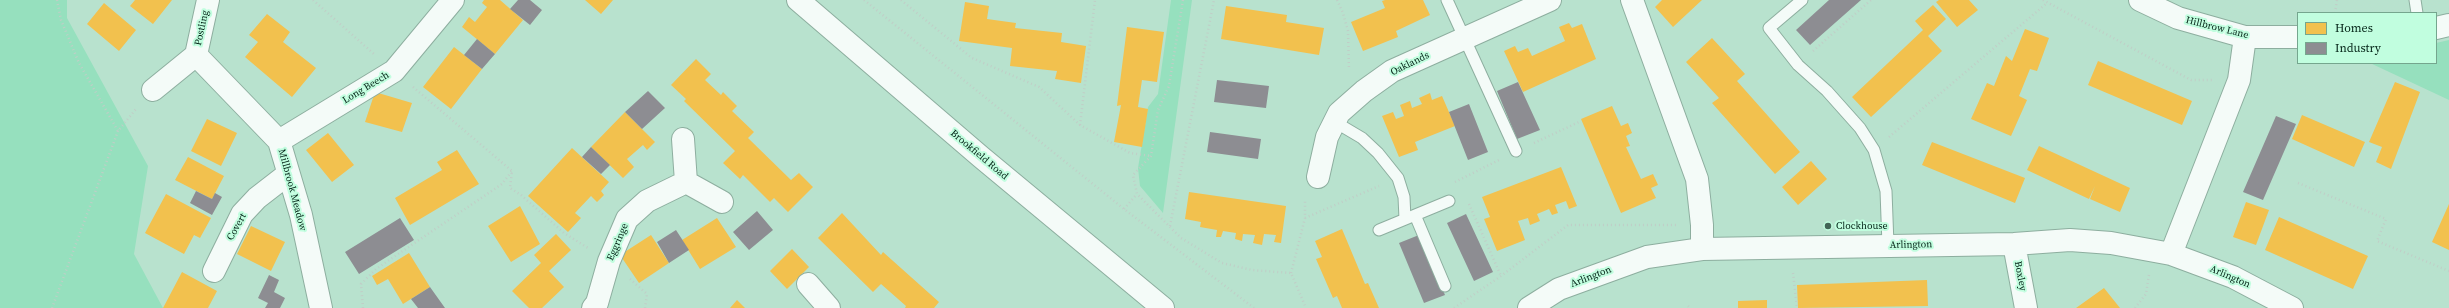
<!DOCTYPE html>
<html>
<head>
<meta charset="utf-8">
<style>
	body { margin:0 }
	#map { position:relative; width:2449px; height:308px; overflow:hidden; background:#b8e2ce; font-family:"Source Serif 4",serif }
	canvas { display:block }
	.legend { position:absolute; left:2297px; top:12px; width:140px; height:52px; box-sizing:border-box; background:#c1fedf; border:1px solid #75a68e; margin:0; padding:5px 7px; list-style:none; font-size:12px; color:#022215 }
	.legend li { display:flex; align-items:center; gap:8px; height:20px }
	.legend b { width:20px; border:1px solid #75a68e }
</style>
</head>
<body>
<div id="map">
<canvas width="2449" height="308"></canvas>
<ul class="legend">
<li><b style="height:11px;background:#f2c14e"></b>Homes</li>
<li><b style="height:11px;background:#8d8d92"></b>Industry</li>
</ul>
</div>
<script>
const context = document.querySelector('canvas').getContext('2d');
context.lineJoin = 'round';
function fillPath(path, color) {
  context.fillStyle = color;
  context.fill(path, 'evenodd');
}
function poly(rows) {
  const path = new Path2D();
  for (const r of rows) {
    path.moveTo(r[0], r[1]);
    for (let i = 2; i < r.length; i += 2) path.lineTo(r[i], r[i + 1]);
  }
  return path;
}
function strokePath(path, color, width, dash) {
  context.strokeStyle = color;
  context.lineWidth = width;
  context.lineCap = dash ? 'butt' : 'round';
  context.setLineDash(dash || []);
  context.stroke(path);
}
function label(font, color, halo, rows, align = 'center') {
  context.font = font + ' "Source Serif 4",serif';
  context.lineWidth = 4;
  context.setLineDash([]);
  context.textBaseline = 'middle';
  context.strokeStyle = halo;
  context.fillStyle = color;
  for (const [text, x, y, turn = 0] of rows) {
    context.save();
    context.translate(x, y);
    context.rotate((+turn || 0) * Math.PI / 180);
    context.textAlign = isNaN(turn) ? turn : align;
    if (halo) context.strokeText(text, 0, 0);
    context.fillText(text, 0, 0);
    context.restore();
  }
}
fillPath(poly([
	[0,0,67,0,67,18,148,166,134,254,163,308,0,308],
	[1171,0,1192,0,1163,213,1140,186,1138,168,1148,107,1158,94],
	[2449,40,2449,100,2370,63,2436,63,2436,43]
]), '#96e0be');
fillPath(poly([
	[135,0,172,0,153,24,130,6],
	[484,0,500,0,523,20,495,54,462,27,469,17,475,22,487,7,482,3],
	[585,0,613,0,601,14],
	[1385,0,1423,0,1430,15,1396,31,1398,37,1363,51,1351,22,1385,8,1382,1],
	[1662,0,1702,0,1673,27,1655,7],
	[1939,0,1969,0,1978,10,1957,27,1936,2],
	[965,2,989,6,987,19,1016,23,1015,28,1062,33,1061,42,1086,46,1081,83,1055,79,1057,71,1010,66,1012,48,959,41],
	[104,3,136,30,119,51,87,24],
	[1933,5,1946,19,1928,36,1942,51,1871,117,1852,97,1923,30,1915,21],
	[1226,6,1287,15,1286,22,1324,28,1319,55,1221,39],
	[267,14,290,32,283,42,316,68,292,97,245,57,258,42,249,35],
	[1569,23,1572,28,1582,24,1596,59,1523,92,1504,51,1515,46,1518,52,1528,48,1532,56,1565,41,1559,27],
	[1127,27,1164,32,1157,82,1142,80,1138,107,1148,109,1142,147,1114,142,1121,105,1117,106],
	[2025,29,2049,38,2037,71,2030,69,2019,96,2027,100,2011,136,1971,119,1987,83,1994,86,2006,56,2012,61],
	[1712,38,1745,74,1737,81,1800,152,1775,174,1712,103,1719,98,1686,62],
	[454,47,482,69,451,109,423,87],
	[696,59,711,74,705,80,721,95,723,92,737,106,732,111,754,132,748,138,791,180,799,173,813,187,788,212,774,198,770,202,743,175,740,179,723,163,735,151,684,101,686,99,671,85],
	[2098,61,2192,101,2182,125,2088,85],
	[2395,82,2420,92,2391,169,2376,162,2382,147,2369,142],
	[375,92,412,103,402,132,365,122],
	[1430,93,1432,100,1442,96,1455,126,1415,142,1418,150,1399,157,1382,116,1393,112,1396,119,1404,116,1400,105,1410,101,1412,108,1422,104,1419,98],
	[1612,106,1621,126,1628,123,1632,133,1626,136,1630,146,1626,147,1641,179,1653,174,1658,185,1651,188,1656,198,1621,213,1581,119],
	[625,112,655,142,647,150,643,145,627,159,634,167,623,178,591,147],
	[2302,115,2365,142,2354,167,2292,139],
	[207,119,237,133,221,166,191,151],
	[328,133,354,165,332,182,306,150],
	[1932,142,2025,178,2015,203,1922,165],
	[2039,146,2130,188,2120,212,2090,199,2095,186,2089,199,2027,170],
	[572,148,609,182,601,191,604,195,597,202,591,196,575,213,581,218,568,232,528,196],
	[457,150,479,184,410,225,395,198,442,170,437,162],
	[188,157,224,176,212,199,175,180],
	[1811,161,1827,179,1798,205,1782,187],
	[1561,167,1577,206,1569,209,1566,201,1555,205,1558,213,1552,215,1549,209,1537,214,1540,221,1530,225,1528,218,1518,221,1525,240,1497,251,1484,219,1490,217,1482,197],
	[1189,192,1286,206,1281,243,1274,242,1276,235,1264,234,1262,245,1253,243,1255,235,1243,234,1242,241,1235,239,1236,233,1223,231,1221,237,1216,237,1217,230,1200,227,1201,222,1185,219],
	[166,194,211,218,200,238,194,235,184,254,145,233],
	[2246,202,2269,210,2256,245,2233,237],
	[2449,204,2449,250,2432,242],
	[520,206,540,244,511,262,488,226],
	[842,213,881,255,883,252,939,302,934,308,905,308,906,306,881,284,873,292,818,238],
	[2279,217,2368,256,2353,289,2265,250],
	[717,218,736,247,700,269,682,240],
	[251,226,285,242,271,271,237,254],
	[1342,229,1365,284,1368,283,1379,308,1342,308,1337,296,1333,298,1316,259,1322,257,1315,241],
	[556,234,571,250,549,271,564,287,542,308,529,308,512,291,541,263,534,255],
	[651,235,669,263,639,283,620,255],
	[792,249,809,267,787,289,770,271],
	[409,253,430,287,403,304,388,279,377,285,372,276],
	[182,272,217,291,208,308,163,308],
	[1927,280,1928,306,1798,308,1797,285],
	[2104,288,2120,308,2076,308],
	[737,300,745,308,730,308],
	[1767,300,1767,308,1738,308,1738,301]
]), '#f2c14e');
fillPath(poly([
	[518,0,530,0,542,10,530,25,510,9],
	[1829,0,1861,0,1810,45,1796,30],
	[477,39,495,54,482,69,464,55],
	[1217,80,1269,86,1266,108,1214,102],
	[1518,82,1540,130,1517,139,1497,91],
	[648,91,665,108,642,129,625,112],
	[1469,104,1488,152,1468,160,1449,112],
	[2276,116,2296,124,2263,200,2243,192],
	[1210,132,1261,139,1258,159,1207,152],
	[591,147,610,165,601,174,582,157],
	[196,191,212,199,215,193,222,197,212,215,190,203],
	[757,211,773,230,749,250,733,232],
	[1466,214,1493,272,1474,281,1447,223],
	[400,218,414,240,359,274,345,252],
	[676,230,689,250,669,263,657,242],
	[1419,235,1445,295,1424,303,1399,243],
	[269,275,279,280,274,292,285,298,280,308,265,308,268,303,258,298],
	[430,287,445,308,418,308,411,299]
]), '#8d8d92');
const service = poly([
	[1447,0,1516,151],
	[1802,0,1769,28,1798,65,1827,91,1860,128,1874,150,1886,191,1888,245],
	[2415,0,2417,13],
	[1335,122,1362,138,1378,153,1398,178,1404,197,1405,219],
	[1415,215,1445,286],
	[1379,230,1449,201]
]);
const minor = poly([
	[1632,0,1697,179,1702,225,1702,249],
	[2140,0,2178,18,2245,37,2298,37],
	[2436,28,2449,25],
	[196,55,279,141,301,215,321,308],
	[196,55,208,0],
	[153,90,196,55],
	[683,139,686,182,722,202],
	[279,141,394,71,453,0],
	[1318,177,1327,137,1339,113,1364,91,1392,71,1550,0],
	[2014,244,2026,308],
	[2171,254,2239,80,2245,37],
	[214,271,242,214,257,198,288,174],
	[808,284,829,308],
	[593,308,597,303,609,261,627,219,647,201,686,182],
	[1529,308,1559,289,1647,257,1702,249,2014,244,2070,240,2111,243,2171,254,2233,277,2292,308]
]);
const secondary = poly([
	[798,0,981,157,1163,308]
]);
strokePath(service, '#8dae9f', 13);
strokePath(minor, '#8dae9f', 24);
strokePath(secondary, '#8dae9f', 24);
strokePath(poly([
	[57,0,61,20,79,63,118,131,136,109],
	[313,0,374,54],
	[864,0,1124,209,1254,308],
	[901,0,972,58,1039,87,1080,125,1130,153,1151,156],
	[1183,0,1169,86,1158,110,1151,156,1133,175,1137,194,1181,238,1222,263,1252,270,1291,273,1306,308],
	[1337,0,1343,13,1348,31,1349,70],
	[2043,0,2191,80,2212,80],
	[2335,13,2337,0],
	[1813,51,1871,0],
	[413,87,512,171,510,188,521,195,564,233,588,248],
	[1080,125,1095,0],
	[1889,137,2047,3],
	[1534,143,1579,122],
	[1455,182,1499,160],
	[2298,183,2386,219,2377,241,2449,271],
	[1469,204,1501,276],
	[1124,209,1137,194],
	[1305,218,1379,186],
	[1170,226,1214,0],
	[1291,273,1305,218,1305,199],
	[1793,273,1797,308],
	[630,279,647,294,645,308],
	[1688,306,1690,308],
	[52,308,118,131],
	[363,308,361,284,376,269,502,184,512,171],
	[1454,308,1501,276,1568,225,1676,225],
	[2135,308,2146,294,2149,275]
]), '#c0cec7', 2.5, [1, 3]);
strokePath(service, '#f4fbf8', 11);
strokePath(minor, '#f4fbf8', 22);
strokePath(secondary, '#f4fbf8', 22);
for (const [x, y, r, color] of [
	[1828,226,4,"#426556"]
]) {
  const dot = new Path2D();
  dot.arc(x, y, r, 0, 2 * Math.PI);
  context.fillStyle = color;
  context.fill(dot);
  strokePath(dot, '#c1fedf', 1.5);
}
label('10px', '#022215', '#c1fedf', [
	["Postling",202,28,-78],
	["Hillbrow Lane",2217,28,14],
	["Oaklands",1410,64,-26],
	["Long Beech",366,88,-31],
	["Brookfield Road",979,155,40],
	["Millbrook Meadow",292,190,75],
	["Covert",237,227,-61],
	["Eggringe",618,242,-67],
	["Arlington",1911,245,-1],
	["Boxley",2020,276,79],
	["Arlington",1591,277,-21],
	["Arlington",2230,277,23]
]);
label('10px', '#022215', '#c1fedf', [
	["Clockhouse",1836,226]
], 'left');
</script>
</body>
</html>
